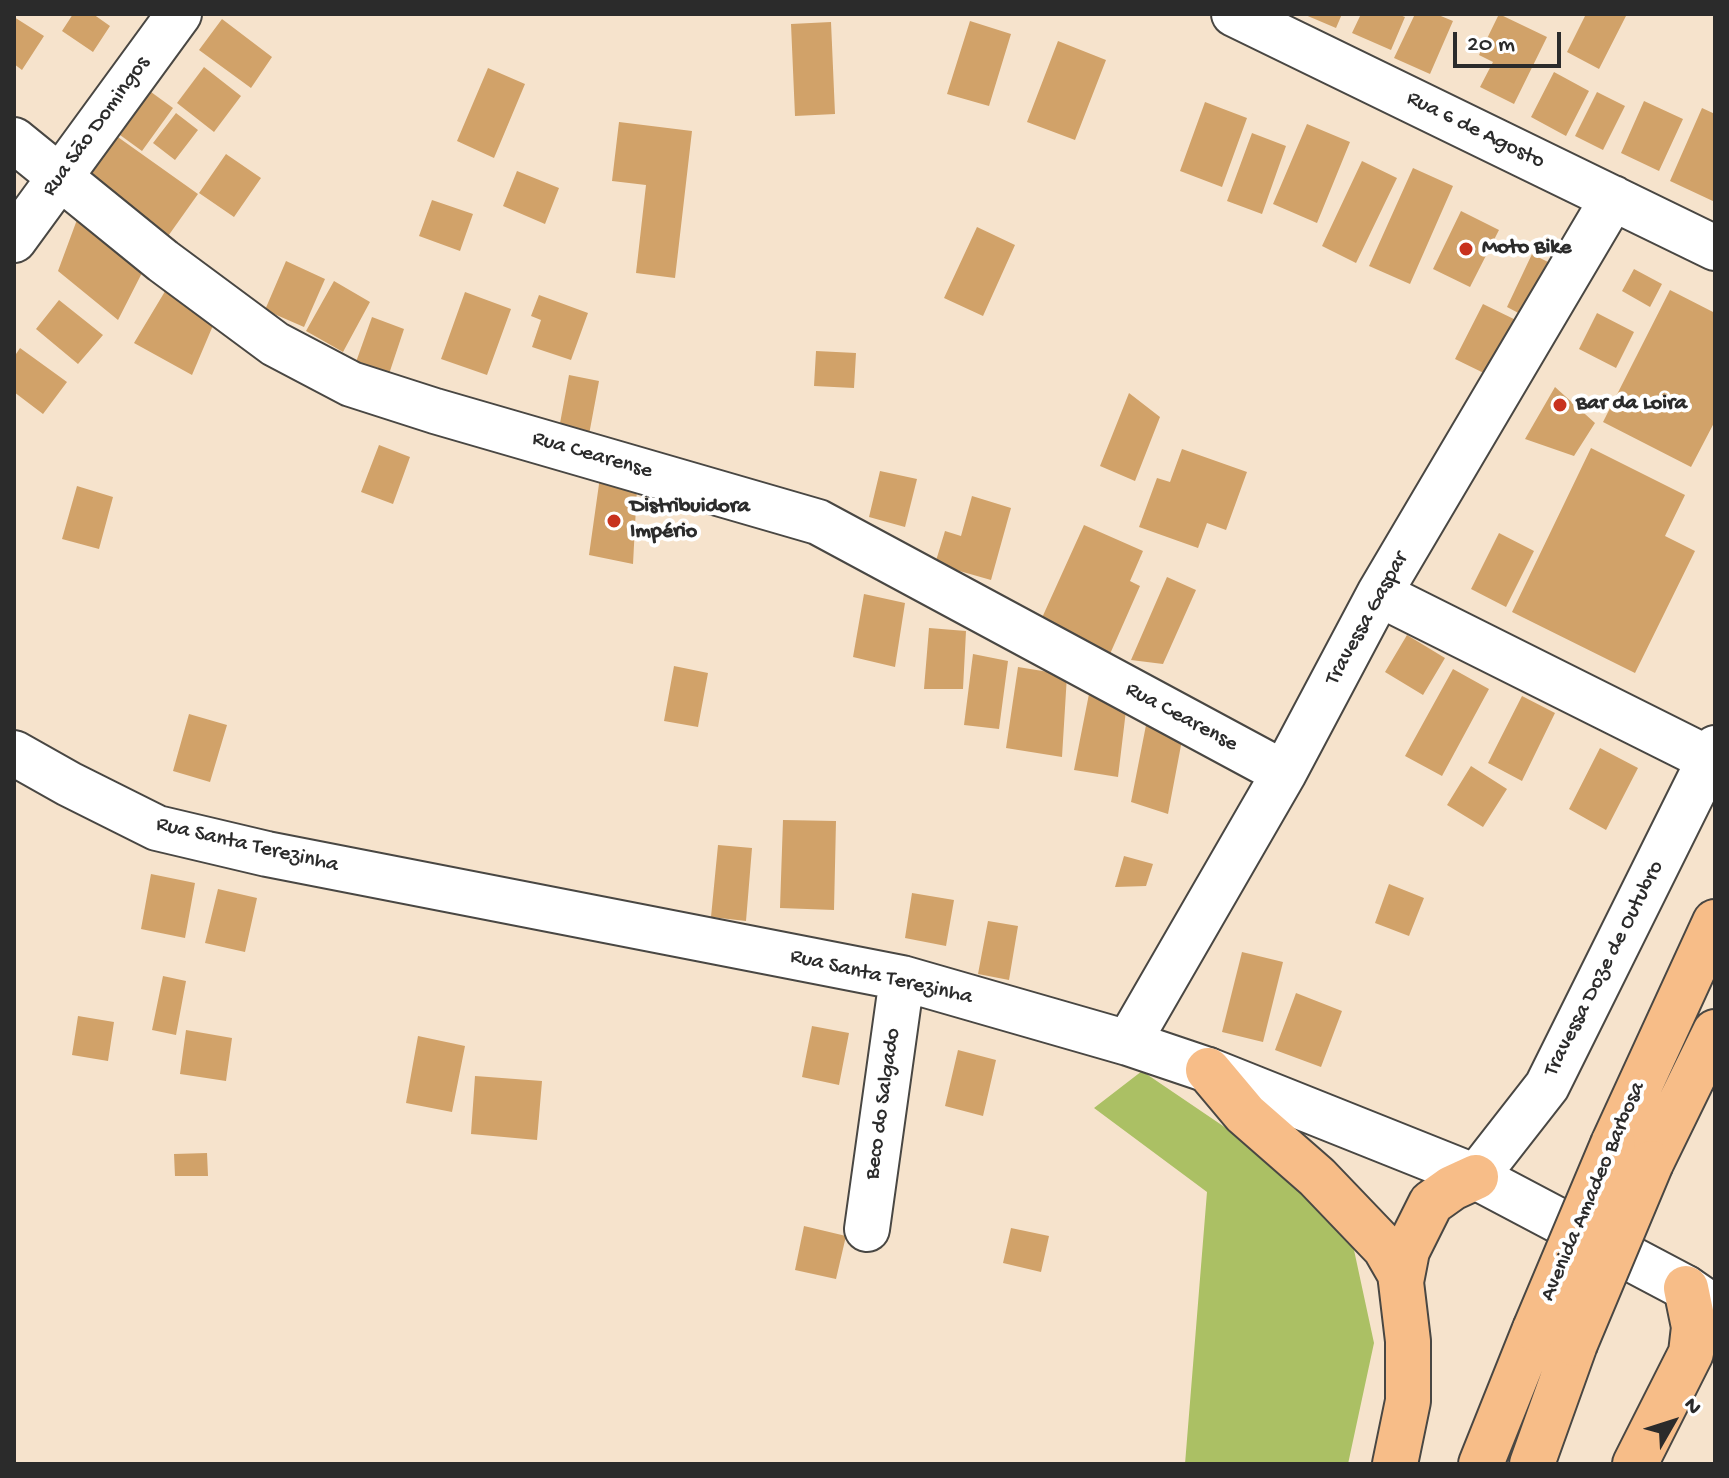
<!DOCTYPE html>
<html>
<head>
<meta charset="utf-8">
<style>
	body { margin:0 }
	#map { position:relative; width:1729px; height:1478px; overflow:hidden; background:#f6e3cc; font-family:"Gochi Hand",sans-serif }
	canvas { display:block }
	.frame { position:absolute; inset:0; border:16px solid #2b2b2b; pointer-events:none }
	.north { position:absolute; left:1633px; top:1382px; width:80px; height:80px; -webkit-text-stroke:6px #fff; paint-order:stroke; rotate:51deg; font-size:22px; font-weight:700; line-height:32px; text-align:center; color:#2b2b2b }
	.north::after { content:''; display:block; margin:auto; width:28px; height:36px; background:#2b2b2b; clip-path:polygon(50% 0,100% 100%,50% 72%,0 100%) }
	.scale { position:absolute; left:1453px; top:32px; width:108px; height:36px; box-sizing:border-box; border:4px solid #2b2b2b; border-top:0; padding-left:10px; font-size:24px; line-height:28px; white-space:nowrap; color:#2b2b2b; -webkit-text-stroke:6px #fff; paint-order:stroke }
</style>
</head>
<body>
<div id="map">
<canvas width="1729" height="1478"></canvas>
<div class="frame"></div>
<div class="north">N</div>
<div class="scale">20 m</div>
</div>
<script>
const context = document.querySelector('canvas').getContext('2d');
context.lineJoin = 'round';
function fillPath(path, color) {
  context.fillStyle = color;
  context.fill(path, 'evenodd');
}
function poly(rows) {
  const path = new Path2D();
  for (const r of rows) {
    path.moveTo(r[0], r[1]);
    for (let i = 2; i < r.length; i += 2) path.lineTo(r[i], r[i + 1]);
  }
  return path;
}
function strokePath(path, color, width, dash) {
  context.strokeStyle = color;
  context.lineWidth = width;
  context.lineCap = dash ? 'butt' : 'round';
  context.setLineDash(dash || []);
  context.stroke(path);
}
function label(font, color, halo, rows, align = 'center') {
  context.font = font + ' "Gochi Hand",sans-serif';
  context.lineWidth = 8;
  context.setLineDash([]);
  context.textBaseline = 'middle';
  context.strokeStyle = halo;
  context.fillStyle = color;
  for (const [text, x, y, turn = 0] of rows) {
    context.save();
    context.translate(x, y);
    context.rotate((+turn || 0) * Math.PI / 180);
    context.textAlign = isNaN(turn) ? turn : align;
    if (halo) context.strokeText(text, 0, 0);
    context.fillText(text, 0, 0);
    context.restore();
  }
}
fillPath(poly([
	[1142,1071,1257,1149,1351,1236,1374,1343,1348,1464,1185,1464,1207,1192,1094,1108]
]), '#abc064');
fillPath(poly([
	[73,14,93,14,110,26,93,52,62,31],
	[1303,14,1342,14,1336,28],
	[1361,14,1397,14,1405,17,1391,50,1352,33],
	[1415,14,1436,14,1453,21,1430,74,1394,58],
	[1499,14,1547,37,1514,104,1480,87,1493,62,1479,55],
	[1586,14,1627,14,1599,69,1567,52],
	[14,17,44,36,22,70,14,64],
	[222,19,272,57,251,88,199,50],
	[970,21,1011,34,989,106,947,94],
	[831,22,835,114,795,116,791,24],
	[1058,41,1106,60,1075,140,1027,122],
	[204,67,241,96,214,132,177,103],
	[488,68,525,84,494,158,457,141],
	[1554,72,1589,91,1566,136,1531,117],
	[151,92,173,108,142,151,120,135],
	[1597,92,1625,106,1603,150,1575,136],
	[1644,101,1683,119,1659,171,1621,153],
	[1205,102,1247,118,1222,187,1180,171],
	[1702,108,1715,114,1715,202,1670,181],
	[176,113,198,130,175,160,153,143],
	[619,122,692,131,675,278,636,273,646,185,612,181],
	[1307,124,1350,142,1317,223,1273,204],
	[1252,133,1286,146,1262,214,1227,201],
	[115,135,198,194,166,239,83,181],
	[226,154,261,178,234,217,199,193],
	[1362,161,1397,178,1356,263,1322,246],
	[1413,168,1453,186,1410,284,1369,266],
	[517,171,559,188,545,224,503,206],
	[432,200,473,214,460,251,419,236],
	[1461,211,1499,230,1470,287,1433,269],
	[78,217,145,267,118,320,58,271],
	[977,227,1015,245,983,316,944,298],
	[1532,254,1554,265,1528,318,1507,307],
	[286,261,325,279,304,327,265,310],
	[1634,269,1662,284,1650,307,1622,291],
	[334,281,370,302,343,352,306,331],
	[170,283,217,316,192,375,134,343],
	[1670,290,1715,313,1715,421,1691,467,1603,422],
	[465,292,511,309,487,375,441,359],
	[539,295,588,313,571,360,532,347,541,320,531,316],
	[59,300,103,335,78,364,36,329],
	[1483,304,1522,323,1494,378,1455,359],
	[1597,313,1634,332,1616,368,1579,349],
	[372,317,404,329,389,374,356,362],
	[20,348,67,382,43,414,14,392,14,357],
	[816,351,856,353,854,388,814,386],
	[569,375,599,381,588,440,558,434],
	[1555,387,1595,423,1574,456,1525,439],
	[1129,393,1160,417,1135,481,1100,466],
	[379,445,410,457,393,504,361,492],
	[1591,448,1685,495,1665,536,1695,551,1635,673,1512,612],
	[1182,449,1247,472,1226,530,1207,523,1198,548,1139,527,1157,478,1170,482],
	[880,471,917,479,905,527,869,517],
	[600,477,637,488,633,564,589,555],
	[77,486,113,497,99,549,62,539],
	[972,496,1011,508,991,580,935,564,945,531,961,536],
	[1084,525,1143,551,1130,581,1140,586,1106,663,1036,631],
	[1499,533,1534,551,1506,607,1471,589],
	[1167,577,1196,590,1163,664,1131,660],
	[864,594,905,603,895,667,853,657],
	[929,628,966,631,963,689,924,689],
	[1407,635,1445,658,1423,695,1385,672],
	[973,654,1008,661,999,729,964,725],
	[674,666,708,673,698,727,664,721],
	[1018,667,1067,675,1062,757,1006,748],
	[1453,669,1489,689,1442,776,1405,756],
	[1089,694,1127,702,1118,777,1074,770],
	[1522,696,1555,713,1522,781,1488,763],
	[189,714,227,725,210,782,173,771],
	[1147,720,1182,740,1168,814,1131,802],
	[1600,748,1638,768,1606,830,1569,809],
	[1471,766,1507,789,1483,827,1447,805],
	[783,820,836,821,834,910,780,908],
	[718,845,752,848,746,921,711,917],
	[1124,856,1153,864,1146,886,1115,887],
	[151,874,195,883,185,938,141,929],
	[1389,884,1424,898,1409,936,1375,923],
	[218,889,257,898,245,952,205,943],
	[912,893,954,900,946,946,905,938],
	[988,921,1018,926,1009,980,978,974],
	[1242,952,1283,962,1263,1042,1222,1032],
	[163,976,186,981,176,1035,152,1030],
	[1296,993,1342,1011,1321,1067,1275,1050],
	[78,1016,114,1022,108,1061,72,1055],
	[812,1026,849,1033,839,1085,802,1077],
	[186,1030,232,1038,226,1081,180,1074],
	[418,1036,465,1046,452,1112,406,1103],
	[958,1050,996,1060,983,1116,945,1106],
	[475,1076,542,1081,537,1140,471,1134],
	[207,1153,208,1176,175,1176,174,1154],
	[804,1226,846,1236,836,1279,795,1270],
	[1011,1228,1049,1236,1041,1272,1003,1263]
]), '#d1a269');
const minor = poly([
	[1234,14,1715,248],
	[14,140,163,261,275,344,351,384,435,411,818,522,1284,773],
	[14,240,179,14],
	[1379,594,1715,762],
	[14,753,69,784,157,828,267,854,902,978,1128,1043,1208,1070,1476,1177,1686,1288,1715,1308],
	[1128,1043,1284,773,1379,594,1613,198],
	[1476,1177,1547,1086,1715,748],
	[867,1229,902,978]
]);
const major = poly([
	[1208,1070,1245,1114,1317,1177,1385,1248,1400,1274,1401,1282],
	[1613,1144,1715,922],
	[1651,1163,1715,1032],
	[1395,1464,1408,1401,1408,1341,1401,1282,1407,1251,1431,1203,1452,1188,1476,1177],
	[1481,1464,1535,1329],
	[1532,1464,1575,1344],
	[1635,1464,1691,1353,1694,1327,1686,1288]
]);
strokePath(minor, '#494743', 48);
strokePath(major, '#494743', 48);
strokePath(minor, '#fff', 44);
strokePath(major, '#f7bd88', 44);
const majorBridge = poly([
	[1535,1329,1613,1144],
	[1575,1344,1651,1163]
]);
strokePath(majorBridge, '#494743', 48, []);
strokePath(majorBridge, '#f7bd88', 44);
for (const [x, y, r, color] of [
	[1466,249,8,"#c8321e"],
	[1560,405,8,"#c8321e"],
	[614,521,8,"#c8321e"]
]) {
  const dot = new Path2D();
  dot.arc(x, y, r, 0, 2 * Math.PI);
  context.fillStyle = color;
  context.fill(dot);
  strokePath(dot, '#fff', 3);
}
label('22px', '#2b2b2b', '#fff', [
	["Rua São Domingos",97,127,-54],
	["Rua 6 de Agosto",1475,131,26],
	["Rua Cearense",592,456,16],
	["Travessa Gaspar",1368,619,-61],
	["Rua Cearense",1181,718,28],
	["Rua Santa Terezinha",247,846,13],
	["Travessa Doze de Outubro",1605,969,-63],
	["Rua Santa Terezinha",881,978,13],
	["Beco do Salgado",884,1104,-82],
	["Avenida Amadeo Barbosa",1594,1192,-67]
]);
label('bold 22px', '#2b2b2b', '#fff', [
	["Moto Bike",1482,249],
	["Bar da Loira",1576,405],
	["Distribuidora",630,508],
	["Império",630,533]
], 'left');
</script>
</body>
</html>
